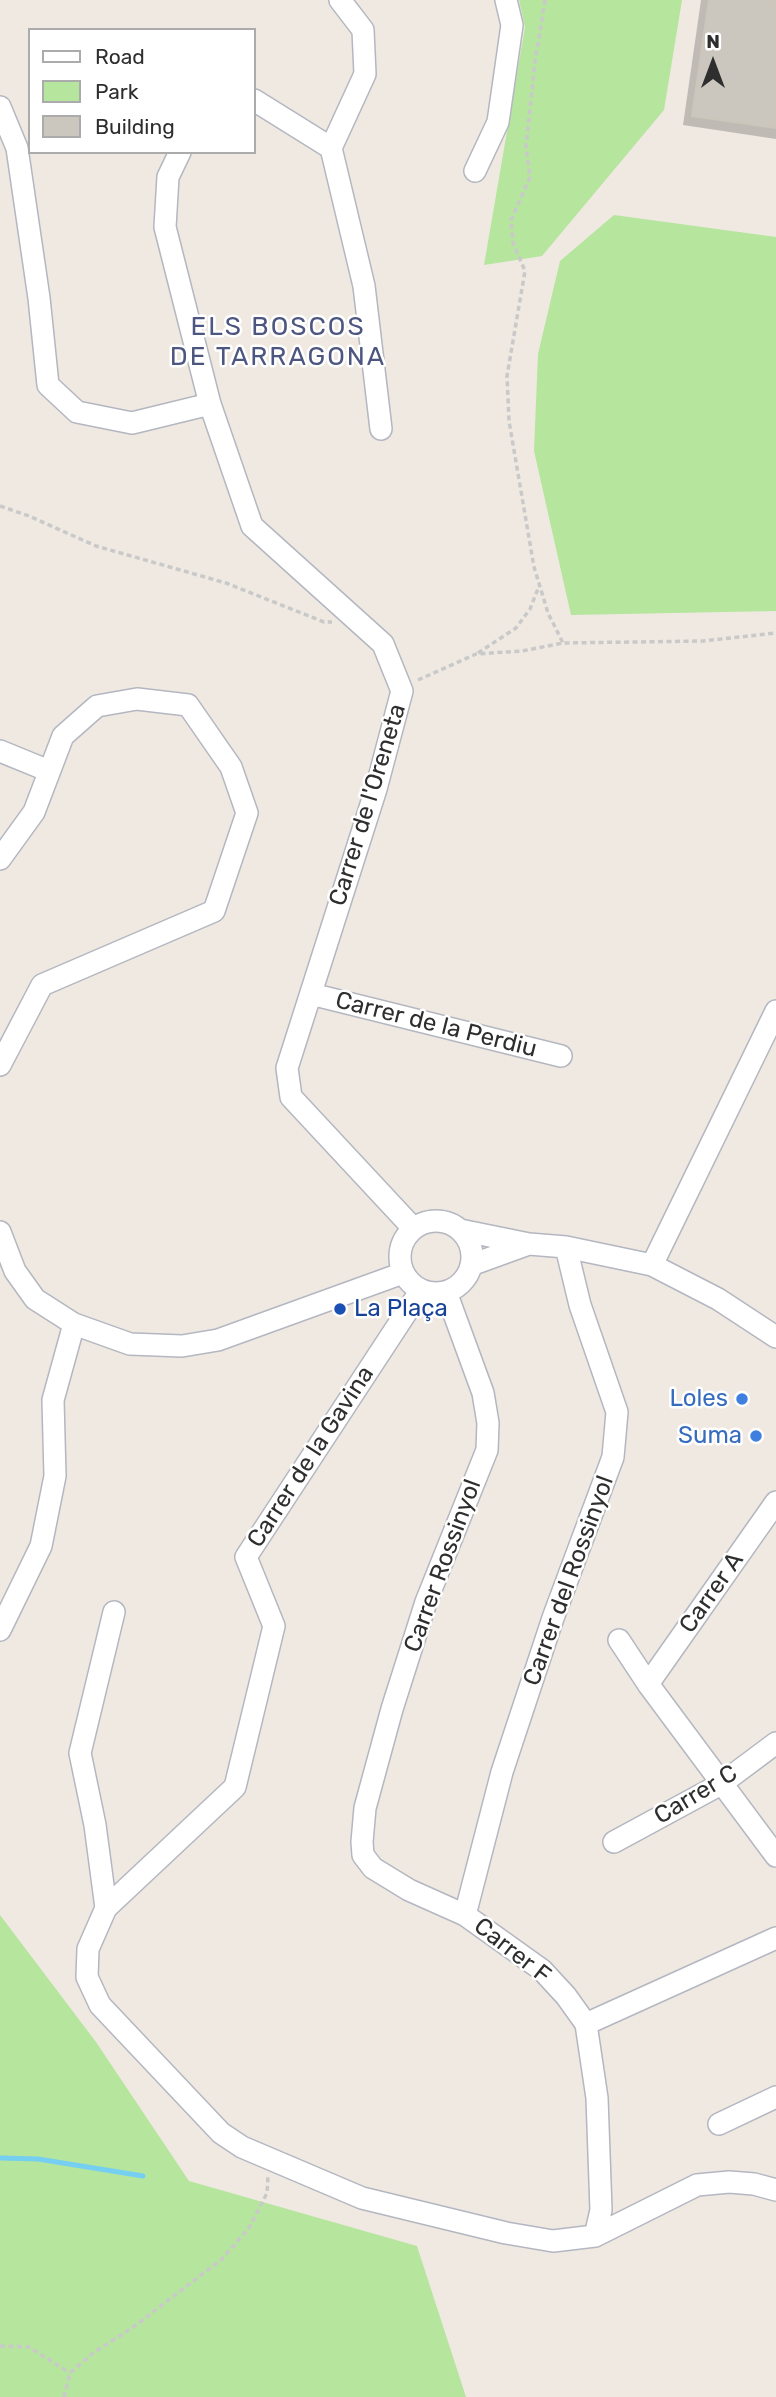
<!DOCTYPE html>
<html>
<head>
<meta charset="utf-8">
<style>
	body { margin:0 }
	#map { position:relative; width:776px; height:2397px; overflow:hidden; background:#efe9e1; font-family:Rubik,sans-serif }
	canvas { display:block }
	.legend { position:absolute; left:28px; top:28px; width:228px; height:126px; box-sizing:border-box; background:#fff; border:2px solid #ababab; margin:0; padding:9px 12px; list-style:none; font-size:21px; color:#2e2e2e }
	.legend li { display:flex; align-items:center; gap:14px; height:35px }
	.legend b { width:35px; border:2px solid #ababab }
	.north { position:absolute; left:678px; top:28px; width:70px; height:70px; -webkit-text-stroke:5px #fff; paint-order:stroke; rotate:0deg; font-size:19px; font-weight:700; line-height:28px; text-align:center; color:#2e2e2e }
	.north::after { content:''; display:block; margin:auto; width:24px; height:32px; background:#2e2e2e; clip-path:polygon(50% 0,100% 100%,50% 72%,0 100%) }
</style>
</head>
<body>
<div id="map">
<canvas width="776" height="2397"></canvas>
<ul class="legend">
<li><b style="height:9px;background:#fff"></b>Road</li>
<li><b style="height:19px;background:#b6e59e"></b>Park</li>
<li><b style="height:19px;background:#cbc7bf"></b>Building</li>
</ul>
<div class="north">N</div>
</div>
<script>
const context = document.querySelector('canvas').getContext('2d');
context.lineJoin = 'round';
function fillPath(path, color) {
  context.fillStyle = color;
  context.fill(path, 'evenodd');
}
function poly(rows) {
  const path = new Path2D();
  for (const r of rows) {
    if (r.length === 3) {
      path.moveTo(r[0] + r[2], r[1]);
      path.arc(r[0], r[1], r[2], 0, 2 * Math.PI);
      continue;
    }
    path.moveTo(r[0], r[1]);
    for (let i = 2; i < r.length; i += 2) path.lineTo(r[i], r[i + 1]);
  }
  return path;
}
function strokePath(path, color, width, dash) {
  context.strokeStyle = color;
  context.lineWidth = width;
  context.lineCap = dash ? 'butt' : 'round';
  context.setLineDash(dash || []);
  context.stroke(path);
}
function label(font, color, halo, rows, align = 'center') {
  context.font = font + ' Rubik,sans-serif';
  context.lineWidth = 5;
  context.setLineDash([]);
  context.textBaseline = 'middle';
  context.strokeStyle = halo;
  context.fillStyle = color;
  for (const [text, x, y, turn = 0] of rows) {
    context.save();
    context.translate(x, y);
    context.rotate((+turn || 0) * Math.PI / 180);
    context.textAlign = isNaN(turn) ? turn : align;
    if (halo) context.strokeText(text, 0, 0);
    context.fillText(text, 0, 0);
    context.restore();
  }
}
fillPath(poly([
	[519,0,682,0,664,110,542,256,484,265,525,27],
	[614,215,776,237,776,611,571,615,534,451,538,354,560,261],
	[0,1915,96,2042,189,2181,417,2246,466,2397,0,2397]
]), '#b6e59e');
fillPath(poly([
	[701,0,776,0,776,139,683,125]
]), '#0003');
strokePath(poly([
	[0,2158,38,2159,143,2176]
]), '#75cff0', 5);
const building = poly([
	[709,0,776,0,776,128,692,116,709,0]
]);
fillPath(building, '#cbc7bf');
strokePath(building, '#cbc5ba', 2);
const minor = poly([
	[254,100,331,148,365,74,363,30,340,0],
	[0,107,17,148,39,298,48,385,77,412,132,423,210,404],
	[331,148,364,286,381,429],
	[180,152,168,177,165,227,210,404,252,526,383,644,402,691,376,789,287,1068,291,1097,413,1228],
	[475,171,498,122,512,25,506,0],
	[0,751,49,771],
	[0,859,34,812,63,736,97,706,137,699,188,705,231,767,247,813,214,911,42,985,0,1065],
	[311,994,561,1056],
	[436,1257,36],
	[460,1230,529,1244,566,1247,652,1265,718,1299,776,1337],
	[0,1232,15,1271,35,1299,74,1324,130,1344,182,1346,218,1340,403,1273],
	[471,1265,529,1244],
	[652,1265,776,1011],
	[421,1290,246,1557,274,1626,235,1787,106,1908,88,1949,87,1977,100,2005,221,2133,242,2147,362,2198,506,2233,553,2241,595,2236,697,2185,729,2182,754,2184,776,2190],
	[446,1292,483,1393,488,1423,487,1450,426,1602,392,1709,365,1808,362,1842,363,1855,373,1868,409,1890,465,1915,542,1970,566,1996,586,2024,597,2098,601,2210,595,2236],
	[0,1630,41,1546,55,1476,53,1400,74,1324],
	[619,1640,648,1684,776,1856],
	[648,1684,776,1502],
	[614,1842,721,1784,776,1743],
	[106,1908,95,1825,80,1753,114,1612],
	[465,1915,502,1772,553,1618,613,1457,617,1412,580,1305,566,1247],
	[586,2024,776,1938],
	[719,2124,776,2097]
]);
strokePath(minor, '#b4b7c1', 24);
strokePath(poly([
	[545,0,535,62,528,128,526,146,530,177,511,220,513,243,525,271,507,376,509,421,534,567,548,613,563,643],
	[0,506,29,516,96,546,226,583,324,622,332,622],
	[478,653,516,628,530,609,539,586],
	[418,680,476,654,522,651,563,643,703,641,776,633],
	[0,2346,29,2347,70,2373],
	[64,2397,70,2373,93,2353,132,2328,222,2259,249,2228,267,2193,268,2176]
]), '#c9c9c9', 3.5, [5, 3.5]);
strokePath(minor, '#fff', 21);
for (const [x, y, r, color] of [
	[340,1309,7,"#1a4fb4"],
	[742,1399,7,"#3f7fe0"],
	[756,1436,7,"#3f7fe0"]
]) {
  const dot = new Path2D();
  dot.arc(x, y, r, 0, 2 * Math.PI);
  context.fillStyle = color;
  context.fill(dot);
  strokePath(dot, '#fff', 2.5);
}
label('24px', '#2e2e2e', '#fff', [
	["Carrer de l'Oreneta",368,805,-73],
	["Carrer de la Perdiu",436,1025,14],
	["Carrer de la Gavina",311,1457,-57],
	["Carrer Rossinyol",443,1566,-70],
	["Carrer del Rossinyol",569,1581,-70],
	["Carrer A",712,1593,-55],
	["Carrer C",696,1795,-31],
	["Carrer F",512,1951,38]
]);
label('24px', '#164399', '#fff', [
	["La Plaça",354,1309]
], 'left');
label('24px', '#366cbe', '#fff', [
	["Loles",728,1399],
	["Suma",742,1436]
], 'right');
context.letterSpacing = '2px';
label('26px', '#4d5680', '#fff', [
	["ELS BOSCOS",278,327],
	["DE TARRAGONA",278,357]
]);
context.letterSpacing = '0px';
</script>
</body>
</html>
